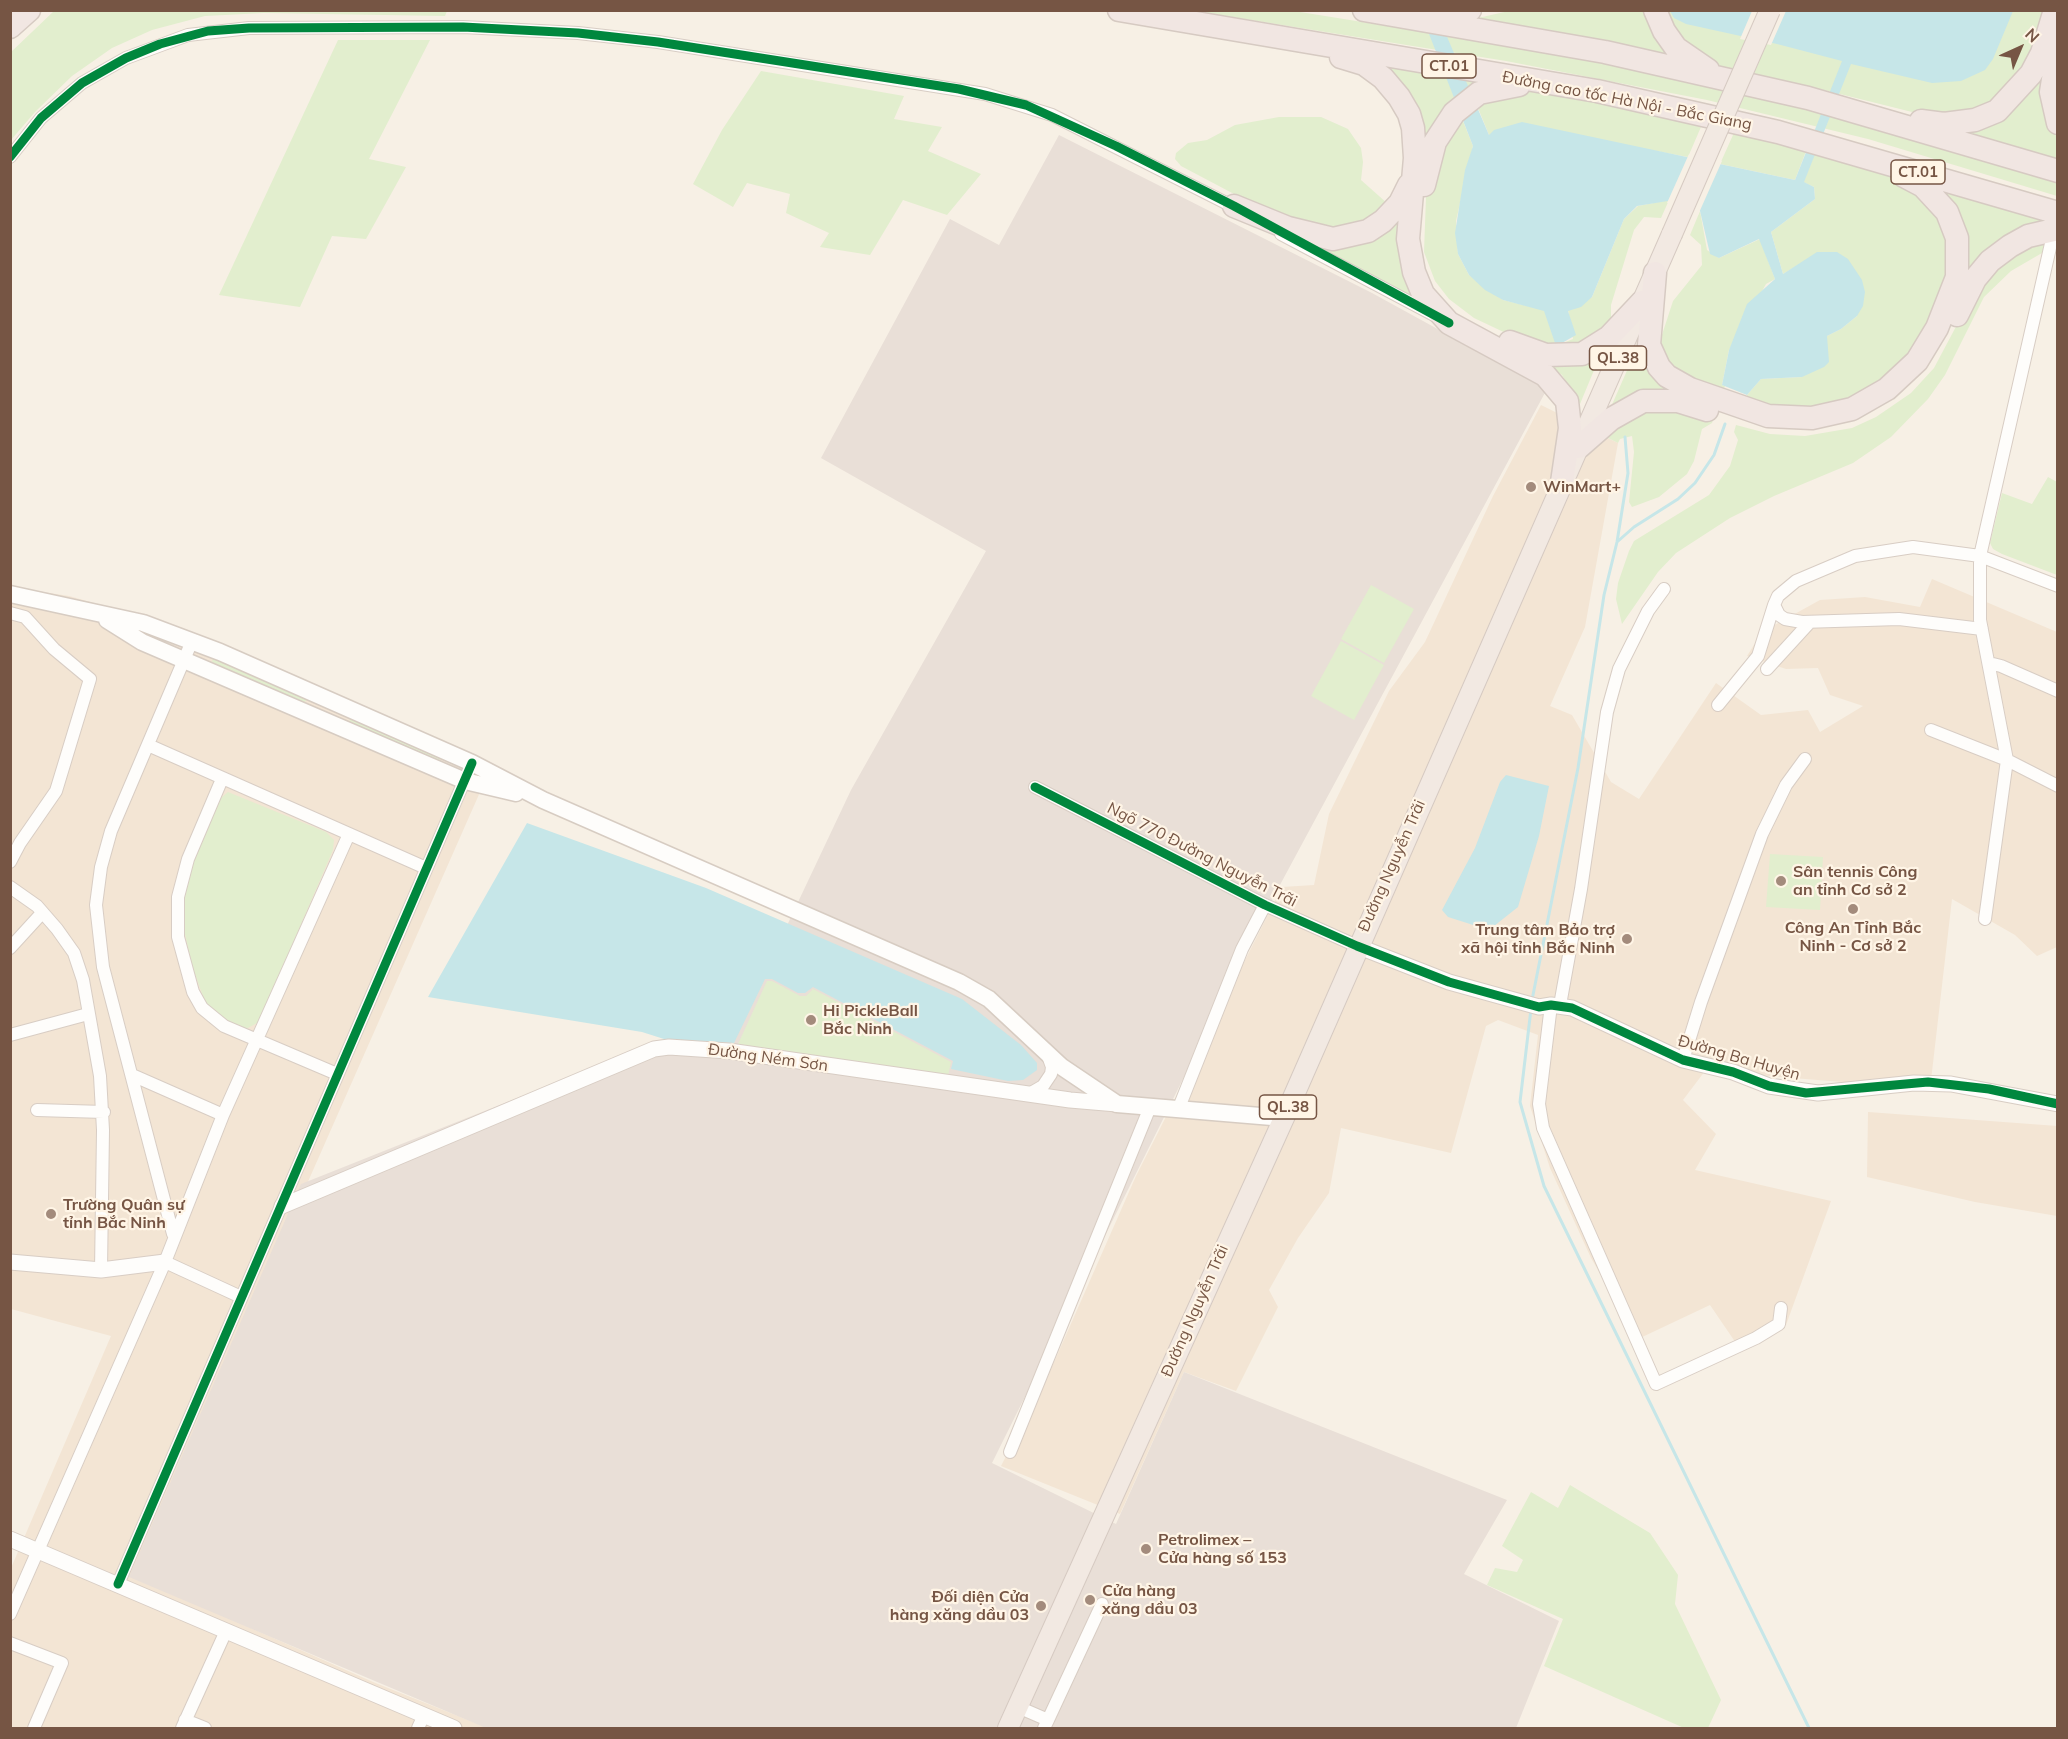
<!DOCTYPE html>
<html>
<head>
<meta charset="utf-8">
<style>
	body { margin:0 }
	#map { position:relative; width:2068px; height:1739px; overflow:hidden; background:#f7f0e5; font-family:Mulish,sans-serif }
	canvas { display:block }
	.frame { position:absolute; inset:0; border:12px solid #765544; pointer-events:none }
	.north { position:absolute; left:1990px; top:18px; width:60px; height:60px; -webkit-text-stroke:4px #fff5e6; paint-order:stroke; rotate:44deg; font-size:16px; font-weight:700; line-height:24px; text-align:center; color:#765544 }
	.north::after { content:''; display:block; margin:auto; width:21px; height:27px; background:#765544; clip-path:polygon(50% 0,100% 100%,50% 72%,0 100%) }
</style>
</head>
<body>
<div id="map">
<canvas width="2068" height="1739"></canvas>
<div class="frame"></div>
<div class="north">N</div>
</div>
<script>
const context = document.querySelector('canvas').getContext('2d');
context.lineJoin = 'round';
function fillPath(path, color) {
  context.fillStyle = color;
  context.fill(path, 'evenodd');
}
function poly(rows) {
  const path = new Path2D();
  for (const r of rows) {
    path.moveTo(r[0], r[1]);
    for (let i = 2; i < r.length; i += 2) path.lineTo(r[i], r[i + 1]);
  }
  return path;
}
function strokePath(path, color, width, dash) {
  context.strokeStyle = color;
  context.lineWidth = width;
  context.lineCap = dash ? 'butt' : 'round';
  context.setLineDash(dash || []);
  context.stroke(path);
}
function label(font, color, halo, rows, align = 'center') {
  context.font = font + ' Mulish,sans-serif';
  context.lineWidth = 4.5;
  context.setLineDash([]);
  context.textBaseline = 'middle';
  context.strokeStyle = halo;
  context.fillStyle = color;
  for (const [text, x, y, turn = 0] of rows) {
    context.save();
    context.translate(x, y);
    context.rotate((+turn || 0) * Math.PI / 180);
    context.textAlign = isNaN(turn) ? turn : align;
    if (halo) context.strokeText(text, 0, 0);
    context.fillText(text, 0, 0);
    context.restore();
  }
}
fillPath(poly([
	[1541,405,1618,443,1585,627,1550,706,1572,715,1611,782,1639,799,1716,683,1761,715,1808,710,1820,732,1863,706,1830,695,1818,668,1786,669,1747,656,1762,632,1820,600,1865,597,1920,607,1932,579,2057,632,2057,947,2037,956,2015,935,1952,899,1930,1089,1705,1071,1683,1100,1716,1134,1695,1170,1831,1201,1786,1325,1740,1349,1710,1305,1638,1339,1591,1258,1550,1168,1530,1106,1538,1035,1498,1020,1486,1026,1451,1153,1341,1128,1329,1193,1298,1238,1269,1290,1278,1307,1236,1391,1184,1372,1120,1514,1001,1466,1055,1360,1136,1176,1282,887,1314,885,1329,814,1389,691,1425,642,1493,496],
	[11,587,69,596,180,627,492,765,212,1399,149,1583,373,1682,488,1728,11,1728,11,1568,111,1336,11,1309],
	[1868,1112,2057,1126,2057,1216,1975,1202,1867,1177]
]), '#f3e5d4');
fillPath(poly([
	[1059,135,1372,293,1547,389,1274,896,992,1463,1116,1524,1184,1372,1507,1500,1464,1574,1559,1621,1516,1728,486,1728,129,1577,301,1184,615,1059,730,1046,851,790,986,551,821,458,950,219,999,245]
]), '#e9dfd7');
fillPath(poly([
	[1513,10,1651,11,1678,58,1478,18],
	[54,11,54,10,447,11,445,16,264,13,205,16,152,30,112,48,72,76,35,112,11,140,11,52],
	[1195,11,1294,11,1518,47,1697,82,1924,138,2057,179,2057,196,1868,139,1707,100,1506,61],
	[1660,11,2050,11,2019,83,1971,115,1920,114,1828,91,1723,69,1692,56],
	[338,40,430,40,369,159,406,167,366,239,332,236,300,307,219,295],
	[1370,56,1500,83,1420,162],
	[2047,59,2050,124,2057,138,2057,162,1956,131],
	[761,71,904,96,894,119,942,127,928,151,981,174,947,215,903,200,870,255,820,247,829,233,786,213,790,194,747,183,733,207,693,184,722,130],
	[1527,89,1704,120,1688,157,1629,146,1489,135,1476,103],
	[1461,116,1473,146,1456,221,1458,254,1469,275,1503,300,1544,310,1563,343,1573,339,1568,310,1592,297,1624,219,1638,206,1669,200,1661,218,1644,217,1634,230,1611,305,1611,325,1570,349,1512,336,1474,318,1449,299,1435,281,1424,252,1426,197,1433,165],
	[1279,117,1321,117,1348,129,1361,148,1363,162,1361,180,1388,204,1378,216,1336,232,1270,213,1181,166,1175,159,1176,153,1188,143,1207,140,1235,125],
	[1737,126,1808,146,1795,180,1720,164],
	[1816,150,1895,175,1941,214,1953,262,1916,349,1876,388,1814,411,1746,402,1747,395,1761,379,1802,377,1827,336,1841,329,1857,316,1800,264,1783,274,1771,232,1815,199,1814,187,1803,182],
	[1939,189,2057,218,1968,279],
	[1398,211,1413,298,1309,243],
	[1700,211,1707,250,1719,258,1760,239,1775,279,1766,284,1729,350,1722,385,1725,386,1722,394,1670,370,1659,344,1673,301,1702,265,1701,245,1690,235],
	[2049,237,2042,253,2011,271,1984,297,1945,375,1928,399,1891,437,1853,463,1774,496,1730,518,1676,553,1658,572,1622,624,1616,599,1618,583,1629,551,1634,541,1709,495,1730,466,1738,440,1734,432,1736,425,1770,434,1805,436,1852,428,1876,417,1911,393,1934,368,1985,272],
	[1640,341,1686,393,1607,416],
	[1602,351,1580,404,1562,375,1549,365],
	[1653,407,1714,417,1712,423,1702,429,1694,461,1687,474,1659,497,1632,507,1629,502,1634,452,1632,436,1620,439,1618,443,1604,436],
	[2048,477,2057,482,2057,575,2002,554,1993,549,1990,543,2002,493,2032,504],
	[1371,585,1414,609,1384,663,1341,639],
	[1341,641,1384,665,1354,720,1311,696],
	[213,658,307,698,307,700,304,702,212,662],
	[349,716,442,758,439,760,350,722],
	[228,792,326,832,334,840,333,850,259,1022,246,1029,223,1020,207,1007,193,969,183,926,183,897,195,856,220,799],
	[1770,854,1823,857,1820,910,1766,907],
	[767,981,772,981,800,996,806,996,813,989,951,1062,948,1076,738,1044],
	[1570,1485,1650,1533,1678,1575,1675,1604,1721,1700,1708,1728,1684,1728,1544,1666,1563,1619,1487,1585,1495,1568,1517,1572,1523,1560,1502,1546,1531,1492,1558,1508]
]), '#e2eece');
fillPath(poly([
	[1420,11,1436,11,1489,135,1494,130,1522,122,1795,180,1842,61,1777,44,1686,24,1674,18,1670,11,2013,11,1993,59,1985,70,1961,81,1932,83,1851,64,1804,182,1814,187,1815,199,1771,232,1783,274,1817,252,1837,252,1848,259,1862,280,1865,292,1863,306,1857,316,1841,329,1827,336,1829,362,1824,367,1802,377,1761,379,1747,395,1722,385,1729,350,1747,304,1775,279,1759,239,1719,258,1710,254,1700,211,1674,200,1637,206,1624,219,1592,297,1581,307,1568,311,1576,335,1562,343,1555,343,1544,311,1503,300,1485,290,1469,275,1458,254,1455,233,1465,170,1473,146],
	[1506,775,1549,786,1539,836,1518,907,1489,930,1448,917,1442,910,1475,848,1500,782],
	[527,823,706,888,962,999,1021,1045,1037,1063,1037,1070,1023,1080,1008,1081,951,1069,953,1061,813,987,805,993,798,993,772,979,765,979,734,1043,664,1039,642,1032,428,997]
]), '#c6e6e8');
fillPath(poly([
	[1752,11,1786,11,1771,45,1740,39],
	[1689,154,1722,161,1698,215,1674,203,1667,203]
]), '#f7f0e5');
strokePath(poly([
	[1617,542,1634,527,1678,499,1695,483,1714,455,1725,424],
	[1532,1000,1578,768,1604,595,1617,542,1628,473,1625,437],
	[1531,1009,1520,1102,1544,1186,1809,1728]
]), '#c6e6e8', 3);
const minor = poly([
	[10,157,41,118,82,83,126,58,188,35,249,28,463,27,578,33,658,42,985,94,1052,115,1238,209],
	[1281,234,1436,316],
	[2058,586,1980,556,1980,620,2007,760,2058,786],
	[10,613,25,617,54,649,90,679,56,791,20,843,10,862],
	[1982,629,1899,619,1802,622,1785,619,1779,615,1774,605,1778,596,1796,581,1855,556,1913,547,1980,556,2052,239],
	[1989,663,2001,666,2058,691],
	[1767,669,1810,622],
	[1718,705,1758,656,1774,605],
	[1931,730,2007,760,1985,919],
	[148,745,426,868],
	[222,779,188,859,178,897,178,937,193,992,202,1008,224,1026,337,1074],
	[1035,787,1265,905,1357,946],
	[10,887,37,906,57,929,74,953,83,980,100,1076,103,1130,101,1270],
	[10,948,42,913],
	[1551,1005,1539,1104,1543,1128,1656,1384,1756,1338,1779,1324,1781,1308],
	[1560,1005,1581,889,1607,712,1619,669,1648,611,1664,589],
	[10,1035,88,1014],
	[1683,1060,1701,1002,1762,834,1786,785,1805,759],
	[132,1075,223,1115],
	[1031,1093,1043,1086,1051,1074,1052,1067,1047,1053],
	[37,1110,104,1112],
	[1178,1110,1242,949,1265,905],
	[173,1234,103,967,96,905,101,867,111,831,192,641],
	[241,1297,165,1262,223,1115,349,834],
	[1010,1452,1150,1107],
	[118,1584,472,763],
	[10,1614,165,1262],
	[10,1643,62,1663,34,1728],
	[1018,1707,1048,1720,1044,1728],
	[185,1720,205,1728],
	[1048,1720,1102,1604],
	[182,1728,226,1631],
	[418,1728,424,1715]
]);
const tertiary = poly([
	[1357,946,1449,982,1539,1007,1551,1005,1572,1008,1683,1060,1733,1072,1769,1086,1818,1093,1914,1083,1951,1084,2058,1104],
	[282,1206,654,1049,669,1047,729,1051,1070,1100,1117,1104],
	[10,1262,101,1270,165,1262],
	[10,1539,454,1728]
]);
const secondary = poly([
	[10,594,143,623,220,652,472,763,543,800,959,982,989,999,1062,1067,1117,1104,1284,1118],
	[107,620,142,642,465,781,516,793]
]);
const trunk = poly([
	[1008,1728,1284,1118,1672,234]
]);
const motorway = poly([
	[1119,10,1597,91,1778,132,2058,213],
	[1364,10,1605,52,1808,98,2058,171],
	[1655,10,1664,31,1676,48,1708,70],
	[1433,13,1470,10],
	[10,27,29,10],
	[2058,48,2051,92,2058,123],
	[1341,57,1364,64,1383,78,1399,97,1409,114,1413,128,1415,158,1408,239,1414,272,1423,294,1449,323,1545,375,1567,401,1570,428,1562,482],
	[1921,121,1944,124,1975,120,1997,111,2031,74,2042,53,2055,10],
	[1424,185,1435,142,1454,113,1479,93,1519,85],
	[1234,206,1288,228,1333,239,1368,231,1383,221,1400,203,1409,185],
	[1655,273,1649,345,1659,367,1667,376,1690,389,1768,416,1812,418,1852,409,1887,389,1917,361,1937,328,1957,277,1957,238,1947,212,1923,186,1904,176],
	[1957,315,1975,279,1990,261,2010,246,2028,236,2058,229],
	[1510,342,1546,355,1582,354,1609,337,1642,302],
	[1579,447,1611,419,1643,401,1678,401,1707,410]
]);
strokePath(minor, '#d8cdc4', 14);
strokePath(tertiary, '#d8cdc4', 17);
strokePath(secondary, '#d7ccc2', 19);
strokePath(trunk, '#d6cac2', 22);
strokePath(motorway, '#d6cac2', 25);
strokePath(minor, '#fefdfb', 12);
strokePath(tertiary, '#fefdfb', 15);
strokePath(secondary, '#fefdfb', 16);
strokePath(trunk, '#f2e9e2', 20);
strokePath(motorway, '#f1e6e2', 22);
const trunkBridge = poly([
	[1672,234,1770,10]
]);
strokePath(trunkBridge, '#d6cac2', 22, []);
strokePath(trunkBridge, '#f2e9e2', 20);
strokePath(poly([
	[10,157,41,118,82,83,126,58,160,44,208,31,249,28,463,27,578,33,658,42,959,89,1026,105,1116,146,1234,206,1449,323],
	[1035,787,1265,905,1357,946,1449,982,1539,1007,1551,1005,1572,1008,1683,1060,1733,1072,1769,1086,1806,1093,1928,1082,1989,1089,2058,1104],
	[118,1584,472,763]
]), '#00873e', 9);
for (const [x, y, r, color] of [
	[1531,487,6,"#a38b7c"],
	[1781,881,6,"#a38b7c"],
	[1853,909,6,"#a38b7c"],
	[1627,939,6,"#a38b7c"],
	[811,1020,6,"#a38b7c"],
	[51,1214,6,"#a38b7c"],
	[1146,1549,6,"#a38b7c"],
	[1090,1600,6,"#a38b7c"],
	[1041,1606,6,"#a38b7c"]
]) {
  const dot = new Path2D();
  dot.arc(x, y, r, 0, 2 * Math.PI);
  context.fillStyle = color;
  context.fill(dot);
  strokePath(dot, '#fff5e6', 2);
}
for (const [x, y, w] of [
	[1449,66,54],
	[1918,172,54],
	[1618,358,57],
	[1288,1107,57]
]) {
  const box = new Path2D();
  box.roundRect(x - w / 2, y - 12, w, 24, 4.5);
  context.fillStyle = '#fff5e6';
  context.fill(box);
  strokePath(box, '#765544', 1.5);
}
label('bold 15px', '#765544', null, [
	["CT.01",1449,66],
	["CT.01",1918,172],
	["QL.38",1618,358],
	["QL.38",1288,1107]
]);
label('16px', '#765544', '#fff5e6', [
	["Đường cao tốc Hà Nội - Bắc Giang",1627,101,11],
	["Ngõ 770 Đường Nguyễn Trãi",1202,855,27],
	["Đường Nguyễn Trãi",1392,866,-66],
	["Đường Ném Sơn",768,1058,8],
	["Đường Ba Huyện",1739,1058,16],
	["Đường Nguyễn Trãi",1195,1311,-66]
]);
label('bold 16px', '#765544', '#fff5e6', [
	["WinMart+",1543,487],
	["Sân tennis Công",1793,872],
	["an tỉnh Cơ sở 2",1793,890],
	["Công An Tỉnh Bắc",1853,928,"center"],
	["Ninh - Cơ sở 2",1853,946,"center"],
	["Trung tâm Bảo trợ",1615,930,"right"],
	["xã hội tỉnh Bắc Ninh",1615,948,"right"],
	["Hi PickleBall",823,1011],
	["Bắc Ninh",823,1029],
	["Trường Quân sự",63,1205],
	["tỉnh Bắc Ninh",63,1223],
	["Petrolimex –",1158,1540],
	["Cửa hàng số 153",1158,1558],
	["Cửa hàng",1102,1591],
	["xăng dầu 03",1102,1609],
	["Đối diện Cửa",1029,1597,"right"],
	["hàng xăng dầu 03",1029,1615,"right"]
], 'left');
</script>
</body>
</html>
